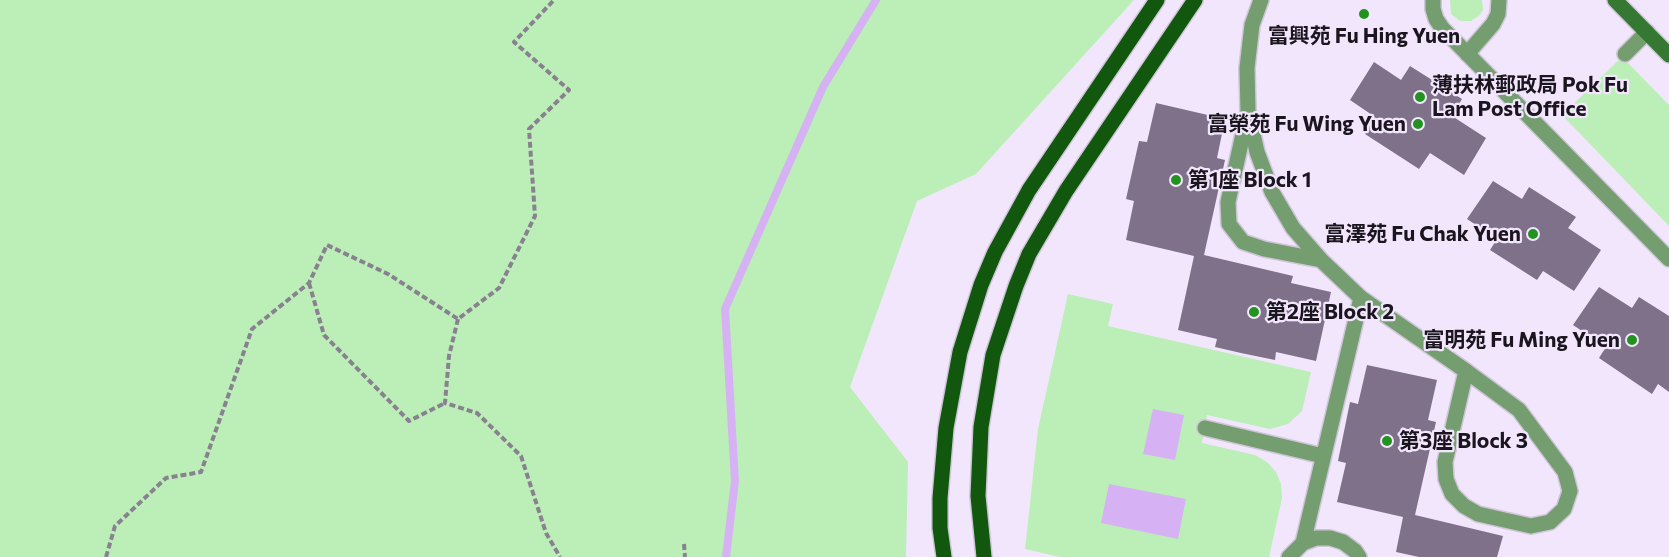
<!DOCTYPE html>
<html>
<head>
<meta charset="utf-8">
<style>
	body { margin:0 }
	canvas { display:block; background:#f2e6fc }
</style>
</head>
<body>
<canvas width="1669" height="557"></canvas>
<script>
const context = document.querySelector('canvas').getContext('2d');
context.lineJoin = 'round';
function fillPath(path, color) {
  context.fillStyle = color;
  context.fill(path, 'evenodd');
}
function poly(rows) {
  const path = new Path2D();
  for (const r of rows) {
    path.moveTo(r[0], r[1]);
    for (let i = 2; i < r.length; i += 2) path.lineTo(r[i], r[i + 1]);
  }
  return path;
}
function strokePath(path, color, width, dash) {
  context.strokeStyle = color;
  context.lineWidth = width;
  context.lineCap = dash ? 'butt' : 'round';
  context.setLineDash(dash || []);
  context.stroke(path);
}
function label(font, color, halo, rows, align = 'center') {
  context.font = font + ' Commissioner,"Noto Sans TC",sans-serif';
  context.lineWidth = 4.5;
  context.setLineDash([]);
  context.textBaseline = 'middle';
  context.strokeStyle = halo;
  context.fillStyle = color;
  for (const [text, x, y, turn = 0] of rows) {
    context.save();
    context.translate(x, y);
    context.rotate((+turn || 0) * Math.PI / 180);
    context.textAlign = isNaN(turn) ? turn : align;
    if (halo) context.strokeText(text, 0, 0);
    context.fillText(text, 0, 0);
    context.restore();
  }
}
fillPath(poly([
	[0,0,1134,0,976,174,917,201,850,387,908,462,906,557,0,557],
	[1450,0,1482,0,1483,10,1480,15,1471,21,1460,21,1451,14],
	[1622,57,1669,105,1669,226,1562,115],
	[1068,294,1113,304,1108,326,1311,372,1302,411,1288,424,1270,429,1207,415,1202,443,1255,455,1267,462,1276,472,1281,484,1282,498,1269,557,1060,557,1025,549,1038,429]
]), '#bbefb7');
fillPath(poly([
	[1153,409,1184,415,1175,460,1143,454],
	[1109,484,1186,499,1178,539,1101,523]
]), '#d6b2f4');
strokePath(poly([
	[726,557,735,481,725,309,823,87,876,0]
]), '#d6b2f4', 8);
fillPath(poly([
	[1374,62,1401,80,1410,66,1462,99,1452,116,1486,138,1464,175,1430,153,1419,169,1365,134,1375,117,1350,100],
	[1156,103,1225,119,1217,158,1225,160,1204,255,1293,276,1291,283,1331,292,1316,361,1276,352,1275,360,1241,353,1215,347,1217,339,1178,330,1194,256,1126,240,1134,201,1126,199,1139,141,1147,142],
	[1493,181,1522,199,1529,187,1576,217,1568,228,1601,250,1574,291,1543,271,1537,280,1490,250,1497,239,1467,219],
	[1599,287,1632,308,1639,297,1669,316,1669,392,1658,384,1652,394,1599,358,1606,347,1573,325],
	[1367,365,1437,380,1428,420,1436,422,1415,515,1503,536,1497,557,1419,557,1396,552,1403,517,1337,502,1346,463,1338,461,1350,402,1358,404]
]), '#7e7189');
const lane = poly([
	[1261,0,1252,25,1247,68,1248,111,1257,152,1272,192,1293,228,1321,260,1361,298,1466,371],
	[1433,0,1433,9,1436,19,1442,28,1669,259],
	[1467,54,1493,24,1498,14,1499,0],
	[1625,54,1647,32],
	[1247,116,1228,202,1229,224,1243,242,1264,249,1321,260],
	[1466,371,1519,410,1565,472,1570,491,1564,509,1550,522,1531,526,1478,514,1464,506,1452,494,1446,479,1445,462,1466,371],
	[1205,428,1323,456],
	[1303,543,1361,298],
	[1289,557,1303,543,1316,538,1330,538,1343,542,1355,551,1359,557]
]);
const secondary = poly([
	[1615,0,1669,55]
]);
const primary = poly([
	[944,557,940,528,940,498,946,428,960,352,981,285,995,252,1029,190,1157,0],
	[984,557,978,496,981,427,993,355,1016,286,1029,254,1066,191,1195,0]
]);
strokePath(lane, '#cfc5d8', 18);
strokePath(secondary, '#cfc5d8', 18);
strokePath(primary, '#cfc5d8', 18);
strokePath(poly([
	[309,283,324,335,409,421,445,403],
	[458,319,449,356,445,403,477,413,521,456,546,533,560,557],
	[684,544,685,557],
	[106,557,115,526,166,478,201,472,252,329,309,283,327,245,388,274,458,319,499,288,535,216,529,129,569,90,514,42,554,0]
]), '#898190', 4, [6, 3]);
strokePath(lane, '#749e70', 15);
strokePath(secondary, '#357831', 15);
strokePath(primary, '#11580e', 15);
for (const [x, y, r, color] of [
	[1364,14,6,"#22931e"],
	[1420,97,6,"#22931e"],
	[1418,124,6,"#22931e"],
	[1176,180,6,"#22931e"],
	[1533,234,6,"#22931e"],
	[1254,312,6,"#22931e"],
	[1632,340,6,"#22931e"],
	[1387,441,6,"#22931e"]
]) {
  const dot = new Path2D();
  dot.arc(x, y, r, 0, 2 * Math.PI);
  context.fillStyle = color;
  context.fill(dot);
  strokePath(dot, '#f2e6fc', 2);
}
label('bold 21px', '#1a151e', '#f2e6fc', [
	["富興苑 Fu Hing Yuen",1364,36,"center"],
	["薄扶林郵政局 Pok Fu",1432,85],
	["Lam Post Office",1432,109],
	["富榮苑 Fu Wing Yuen",1406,124,"right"],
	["第1座 Block 1",1188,180],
	["富澤苑 Fu Chak Yuen",1521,234,"right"],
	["第2座 Block 2",1266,312],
	["富明苑 Fu Ming Yuen",1620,340,"right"],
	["第3座 Block 3",1399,441]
], 'left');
</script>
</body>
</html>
